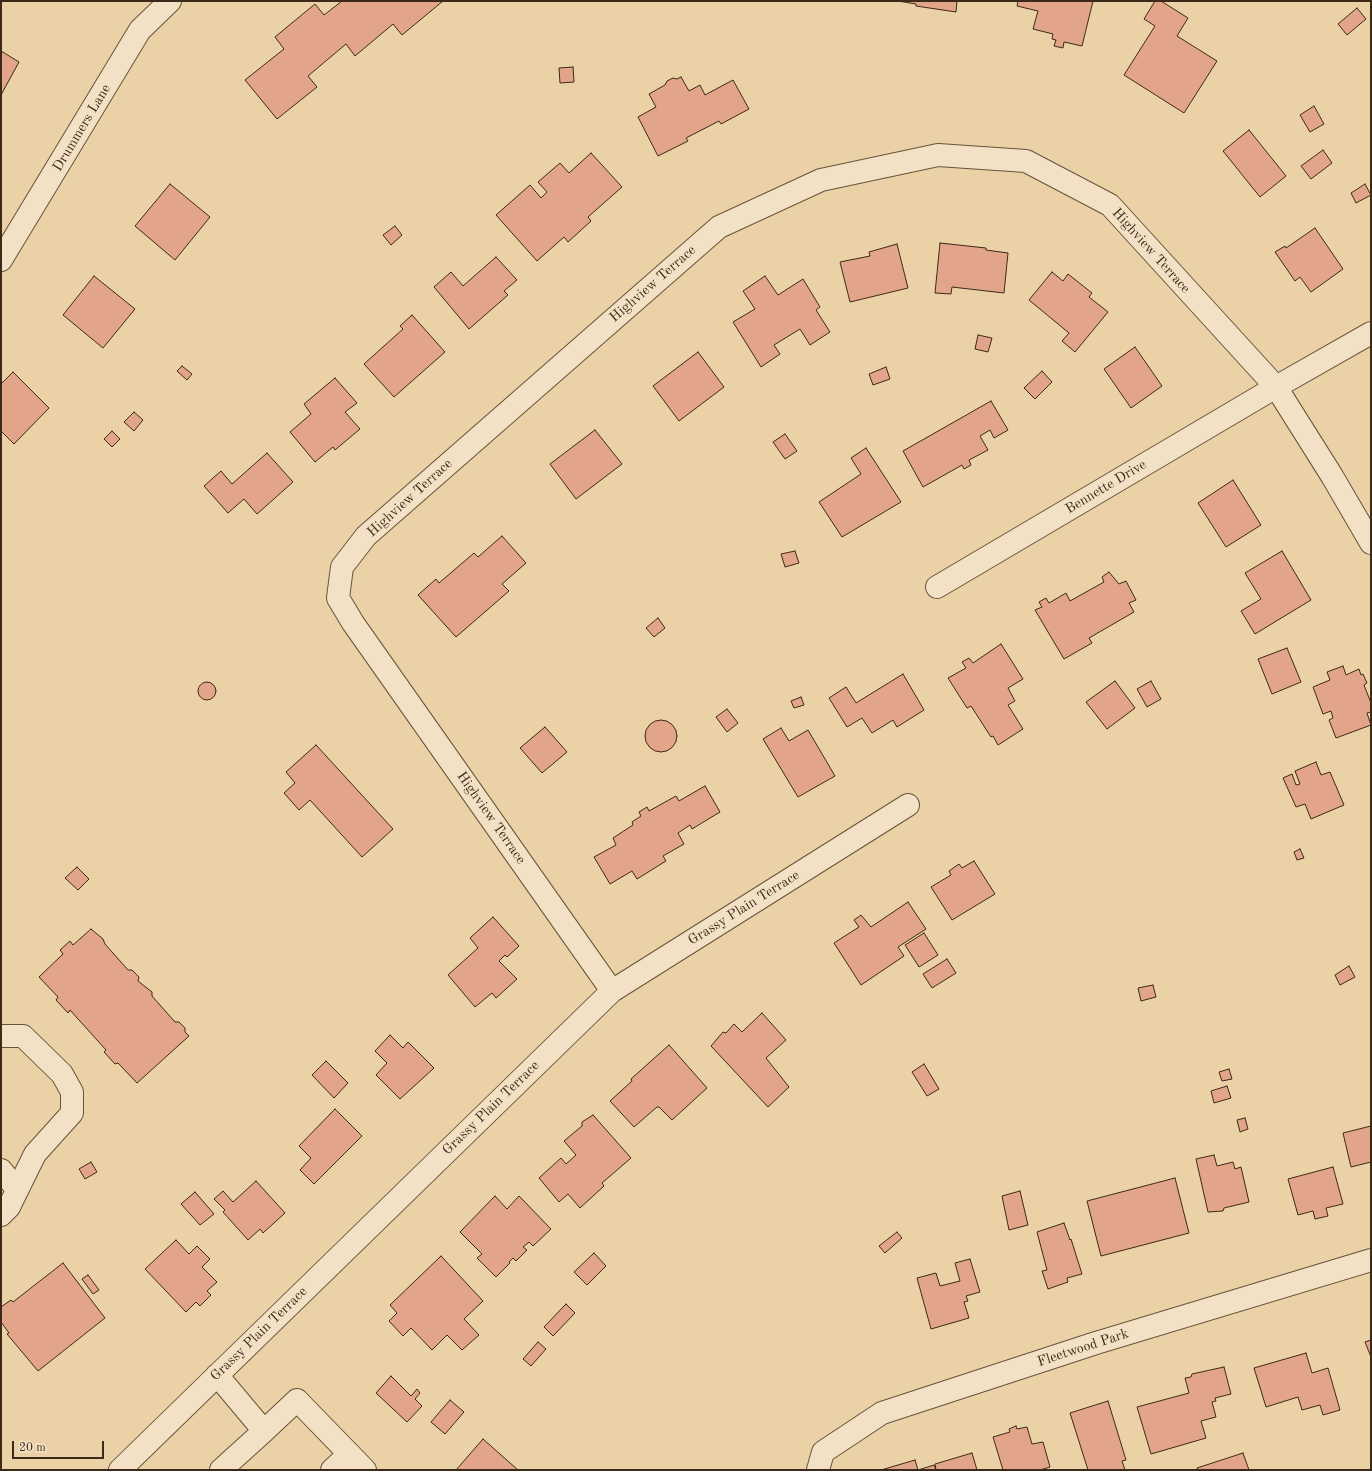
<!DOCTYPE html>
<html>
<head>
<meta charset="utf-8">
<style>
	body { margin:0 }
	#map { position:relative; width:1372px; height:1471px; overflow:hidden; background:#ebd1a6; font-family:"Old Standard TT",serif }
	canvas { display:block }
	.frame { position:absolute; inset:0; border:2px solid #3d2917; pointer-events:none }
	.scale { position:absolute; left:12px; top:1441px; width:92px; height:18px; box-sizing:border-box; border:2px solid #3d2917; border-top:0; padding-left:5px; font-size:12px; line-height:14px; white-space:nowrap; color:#3d2917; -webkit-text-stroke:3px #f2e1c5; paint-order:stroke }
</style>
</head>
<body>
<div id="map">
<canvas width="1372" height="1471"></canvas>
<div class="frame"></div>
<div class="scale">20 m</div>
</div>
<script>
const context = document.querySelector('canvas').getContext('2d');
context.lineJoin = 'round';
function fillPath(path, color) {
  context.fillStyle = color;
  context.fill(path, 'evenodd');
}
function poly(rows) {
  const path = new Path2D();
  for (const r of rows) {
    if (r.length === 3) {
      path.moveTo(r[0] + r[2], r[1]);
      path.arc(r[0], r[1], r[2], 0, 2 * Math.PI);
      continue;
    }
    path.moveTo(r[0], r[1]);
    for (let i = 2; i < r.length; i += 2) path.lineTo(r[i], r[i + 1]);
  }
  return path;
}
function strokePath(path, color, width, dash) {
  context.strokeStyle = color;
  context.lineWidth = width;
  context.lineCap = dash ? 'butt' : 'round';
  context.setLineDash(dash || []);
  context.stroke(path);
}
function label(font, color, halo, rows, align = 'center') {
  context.font = font + ' "Old Standard TT",serif';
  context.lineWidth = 3.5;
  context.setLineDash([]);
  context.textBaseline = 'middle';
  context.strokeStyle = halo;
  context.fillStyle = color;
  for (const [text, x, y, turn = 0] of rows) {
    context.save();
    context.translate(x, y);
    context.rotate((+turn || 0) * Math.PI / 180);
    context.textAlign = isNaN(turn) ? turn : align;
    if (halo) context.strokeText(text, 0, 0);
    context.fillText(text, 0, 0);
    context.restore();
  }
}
const building = poly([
	[342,1,443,1,402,35,393,24,355,56,346,44,308,76,317,87,277,119,245,80,284,49,275,37,315,4,324,15,342,1],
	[898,1,957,1,956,12,916,6,916,4,898,1],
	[1018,1,1093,1,1082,46,1064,42,1063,48,1054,46,1056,40,1052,39,1053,34,1033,29,1038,11,1017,6,1018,1],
	[1155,1,1161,1,1188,18,1177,36,1217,61,1184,113,1124,75,1155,26,1144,19,1155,1],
	[1357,8,1366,19,1347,35,1338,24,1357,8],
	[1,51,19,62,1,95,1,51],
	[573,67,574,82,560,83,559,68,573,67],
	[681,77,689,91,700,85,705,95,733,80,749,109,721,124,719,121,686,138,688,141,658,156,638,117,656,107,649,94,665,85,667,81,673,78,677,79,681,77],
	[1314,106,1324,124,1310,132,1300,115,1314,106],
	[1249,130,1286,176,1260,197,1223,151,1249,130],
	[1323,150,1332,163,1311,179,1301,166,1323,150],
	[591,153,622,187,588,217,591,221,568,242,564,237,537,261,496,215,530,185,541,198,547,192,538,182,560,163,569,173,591,153],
	[170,184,210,217,175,260,135,226,170,184],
	[1365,184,1371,195,1356,203,1351,193,1365,184],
	[395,226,402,235,391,245,383,235,395,226],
	[1315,228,1343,269,1311,292,1300,277,1295,281,1275,252,1285,246,1286,248,1315,228],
	[940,243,986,248,986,250,1008,253,1004,293,952,287,951,294,935,293,940,243],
	[897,244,908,288,850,302,840,262,870,256,869,252,897,244],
	[496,257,517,280,504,291,508,295,469,329,434,287,451,272,463,286,496,257],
	[1052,272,1063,281,1068,274,1092,293,1089,297,1108,312,1075,352,1062,341,1069,333,1029,300,1052,272],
	[94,276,135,309,103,348,63,315,94,276],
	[765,276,778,295,803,279,820,307,816,310,830,332,810,345,800,329,774,345,780,354,761,367,733,322,755,309,743,291,765,276],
	[412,315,445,352,394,397,364,364,403,329,400,326,412,315],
	[978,335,992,338,988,352,975,349,978,335],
	[1135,347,1162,386,1131,408,1104,369,1135,347],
	[698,352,724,387,679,421,653,386,698,352],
	[182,366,192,374,187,380,177,371,182,366],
	[886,367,890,379,873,385,869,374,886,367],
	[1042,371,1052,382,1035,399,1024,388,1042,371],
	[13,372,49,408,14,444,1,431,1,384,13,372],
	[335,378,357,403,345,412,360,429,335,450,333,447,315,462,290,432,311,414,304,404,335,378],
	[991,401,1008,430,994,438,990,430,980,436,988,450,969,460,971,465,964,469,962,465,923,487,903,451,991,401],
	[134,412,143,420,134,431,124,422,134,412],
	[595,430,622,464,576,499,550,464,595,430],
	[112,431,120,439,112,447,104,439,112,431],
	[785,434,797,451,785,459,773,442,785,434],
	[866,448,901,502,842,537,819,502,861,474,851,458,866,448],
	[267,453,293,482,257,514,244,499,228,513,204,486,221,471,232,484,267,453],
	[1233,480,1261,525,1226,547,1198,503,1233,480],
	[502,536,526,563,502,584,509,591,456,637,418,595,436,579,439,583,474,553,478,557,502,536],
	[795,551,799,563,785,567,781,554,795,551],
	[1282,551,1311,600,1255,634,1241,611,1261,599,1245,573,1282,551],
	[1109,572,1119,584,1126,581,1136,600,1129,603,1134,612,1089,638,1092,643,1064,659,1035,610,1042,607,1039,602,1046,598,1049,603,1066,593,1070,601,1104,582,1102,577,1109,572],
	[658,618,665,628,654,637,646,628,658,618],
	[1001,644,1023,679,1008,688,1015,701,1008,705,1023,729,998,745,993,736,991,737,971,706,967,708,948,678,966,668,962,662,969,658,973,663,1001,644],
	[1287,648,1301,682,1272,694,1258,659,1287,648],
	[1343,666,1346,675,1359,669,1361,675,1363,674,1367,683,1364,685,1371,703,1371,712,1367,713,1371,725,1336,738,1329,720,1333,718,1331,711,1323,714,1313,687,1330,680,1327,672,1343,666],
	[903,674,924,710,897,727,893,720,872,733,862,718,847,727,829,698,846,687,856,703,903,674],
	[1115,681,1135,708,1107,729,1086,702,1115,681],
	[1151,681,1161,699,1147,707,1137,689,1151,681],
	[207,691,9],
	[801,697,804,705,794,708,791,701,801,697],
	[727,709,738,723,727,732,716,717,727,709],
	[661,736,16],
	[545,727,567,752,542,773,520,748,545,727],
	[781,728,789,741,808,730,835,776,798,797,763,739,781,728],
	[316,745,393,829,362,857,310,800,299,810,284,793,295,783,286,772,316,745],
	[1316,762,1321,775,1330,772,1344,805,1311,819,1305,804,1296,807,1283,778,1292,774,1296,785,1300,784,1295,771,1316,762],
	[705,786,720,812,692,829,690,825,678,833,684,844,663,856,666,861,637,879,632,871,610,884,594,857,616,845,613,838,633,825,632,822,641,816,639,812,647,807,649,811,676,796,679,801,705,786],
	[1300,849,1304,858,1297,860,1294,852,1300,849],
	[974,861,995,894,952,920,931,887,951,875,949,871,959,864,962,868,974,861],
	[77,867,89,879,78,890,65,878,77,867],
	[908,902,926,929,898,947,904,956,861,985,834,943,859,927,854,920,861,915,871,927,908,902],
	[493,917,519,946,507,957,505,955,499,961,517,979,496,998,492,993,475,1007,448,975,478,948,470,938,493,917],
	[91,929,103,939,105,944,128,970,132,970,139,977,138,981,152,992,152,996,175,1022,179,1022,185,1028,185,1032,189,1036,137,1083,118,1063,115,1064,104,1052,106,1050,70,1010,68,1013,56,1000,58,997,39,977,63,954,60,950,70,941,73,945,91,929],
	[924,933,938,955,919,967,905,945,924,933],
	[947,959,956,973,932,988,923,974,947,959],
	[1349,966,1355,977,1340,985,1335,975,1349,966],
	[1153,985,1156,997,1141,1001,1138,988,1153,985],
	[762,1013,786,1040,766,1058,789,1087,768,1107,711,1046,723,1032,726,1033,734,1024,742,1032,762,1013],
	[390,1035,403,1048,408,1042,434,1068,400,1099,376,1075,387,1063,375,1051,390,1035],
	[669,1045,707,1088,672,1120,659,1107,657,1107,634,1127,610,1101,632,1081,631,1079,669,1045],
	[326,1061,348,1083,334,1098,312,1075,326,1061],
	[924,1064,939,1089,927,1096,912,1072,924,1064],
	[1229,1069,1232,1079,1222,1081,1219,1072,1229,1069],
	[1227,1086,1231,1098,1214,1103,1211,1091,1227,1086],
	[335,1109,362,1136,314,1184,300,1170,311,1158,299,1146,335,1109],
	[593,1115,631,1158,602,1183,604,1186,580,1208,568,1194,559,1202,539,1178,561,1158,566,1164,576,1155,564,1141,582,1126,582,1122,593,1115],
	[1245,1118,1248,1129,1240,1132,1237,1120,1245,1118],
	[1371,1126,1371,1162,1351,1167,1343,1133,1371,1126],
	[1214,1155,1217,1166,1233,1162,1235,1169,1241,1167,1249,1202,1224,1208,1223,1211,1208,1212,1196,1159,1214,1155],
	[91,1162,97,1172,85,1179,79,1169,91,1162],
	[1333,1167,1343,1204,1326,1208,1328,1216,1315,1219,1313,1211,1298,1215,1288,1179,1333,1167],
	[1175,1178,1189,1233,1101,1256,1087,1201,1175,1178],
	[256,1181,285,1213,263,1233,260,1229,248,1240,223,1212,225,1210,214,1199,223,1191,233,1202,256,1181],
	[1020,1191,1028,1225,1009,1230,1002,1196,1020,1191],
	[195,1192,214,1214,200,1225,181,1204,195,1192],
	[495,1196,507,1209,519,1196,551,1229,533,1246,529,1242,523,1247,527,1250,516,1261,513,1258,509,1262,510,1263,496,1277,477,1258,482,1254,460,1232,495,1196],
	[1064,1223,1070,1240,1071,1239,1082,1274,1067,1278,1068,1282,1048,1289,1042,1271,1047,1270,1037,1232,1064,1223],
	[897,1232,902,1238,885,1253,879,1246,897,1232],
	[176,1240,189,1254,197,1246,210,1259,202,1267,217,1282,207,1291,211,1295,200,1306,196,1302,186,1312,145,1269,176,1240],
	[594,1253,606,1266,587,1285,574,1272,594,1253],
	[441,1256,483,1301,464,1319,479,1335,462,1350,447,1335,432,1350,411,1328,403,1336,389,1321,397,1313,390,1305,441,1256],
	[970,1259,980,1292,966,1296,968,1301,964,1302,969,1318,931,1329,917,1278,936,1273,940,1286,960,1281,955,1263,970,1259],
	[63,1263,105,1318,38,1371,7,1334,9,1333,1,1322,1,1307,11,1300,13,1302,63,1263],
	[88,1275,99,1290,93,1294,82,1279,88,1275],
	[566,1304,575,1313,553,1336,544,1327,566,1304],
	[1371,1340,1371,1357,1365,1342,1371,1340],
	[538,1342,546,1349,531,1366,523,1359,538,1342],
	[1306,1353,1312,1373,1328,1368,1340,1410,1323,1415,1320,1405,1302,1410,1298,1397,1266,1407,1254,1368,1306,1353],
	[1224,1367,1231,1394,1215,1398,1216,1401,1212,1402,1216,1417,1201,1421,1206,1438,1151,1454,1137,1407,1189,1393,1185,1378,1191,1377,1192,1374,1224,1367],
	[391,1376,411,1396,417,1389,420,1393,415,1399,422,1406,407,1422,376,1393,391,1376],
	[450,1400,464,1412,445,1434,431,1422,450,1400],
	[1108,1401,1126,1460,1122,1461,1125,1470,1088,1470,1070,1413,1108,1401],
	[1016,1426,1017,1429,1027,1427,1032,1444,1043,1442,1050,1467,1040,1470,1003,1470,993,1437,1010,1432,1009,1429,1016,1426],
	[483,1439,518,1470,456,1470,483,1439],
	[972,1453,977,1470,936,1470,935,1464,972,1453],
	[1243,1453,1249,1470,1198,1470,1197,1468,1243,1453],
	[915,1460,918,1470,934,1465,936,1470,881,1470,915,1460]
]);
fillPath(building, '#e2a58a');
strokePath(building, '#3d2917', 1);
const minor = poly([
	[1,260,140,30,170,1],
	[937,587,1276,387,1371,333],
	[612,991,353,623,338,598,342,567,366,536,719,227,821,180,938,155,1026,161,1110,205,1276,387,1332,476,1371,543],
	[1,1036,23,1036,62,1074,72,1092,72,1113,35,1154,9,1207,1,1215],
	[1,1170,17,1189],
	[217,1375,264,1431,221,1470],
	[264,1431,297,1400,365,1470],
	[120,1470,612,991,908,805],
	[332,1470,349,1454],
	[818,1470,823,1452,882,1413,1096,1343,1371,1260]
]);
strokePath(minor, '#68533b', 24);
strokePath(minor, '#f2e1c5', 22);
label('14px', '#3d2917', '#f2e1c5', [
	["Drummers Lane",82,128,-59],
	["Highview Terrace",1151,251,48],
	["Highview Terrace",653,284,-41],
	["Bennette Drive",1106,487,-31],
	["Highview Terrace",410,498,-42],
	["Highview Terrace",491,818,55],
	["Grassy Plain Terrace",744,908,-32],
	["Grassy Plain Terrace",491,1108,-44],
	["Grassy Plain Terrace",259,1334,-44],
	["Fleetwood Park",1083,1348,-18]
]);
</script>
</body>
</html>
